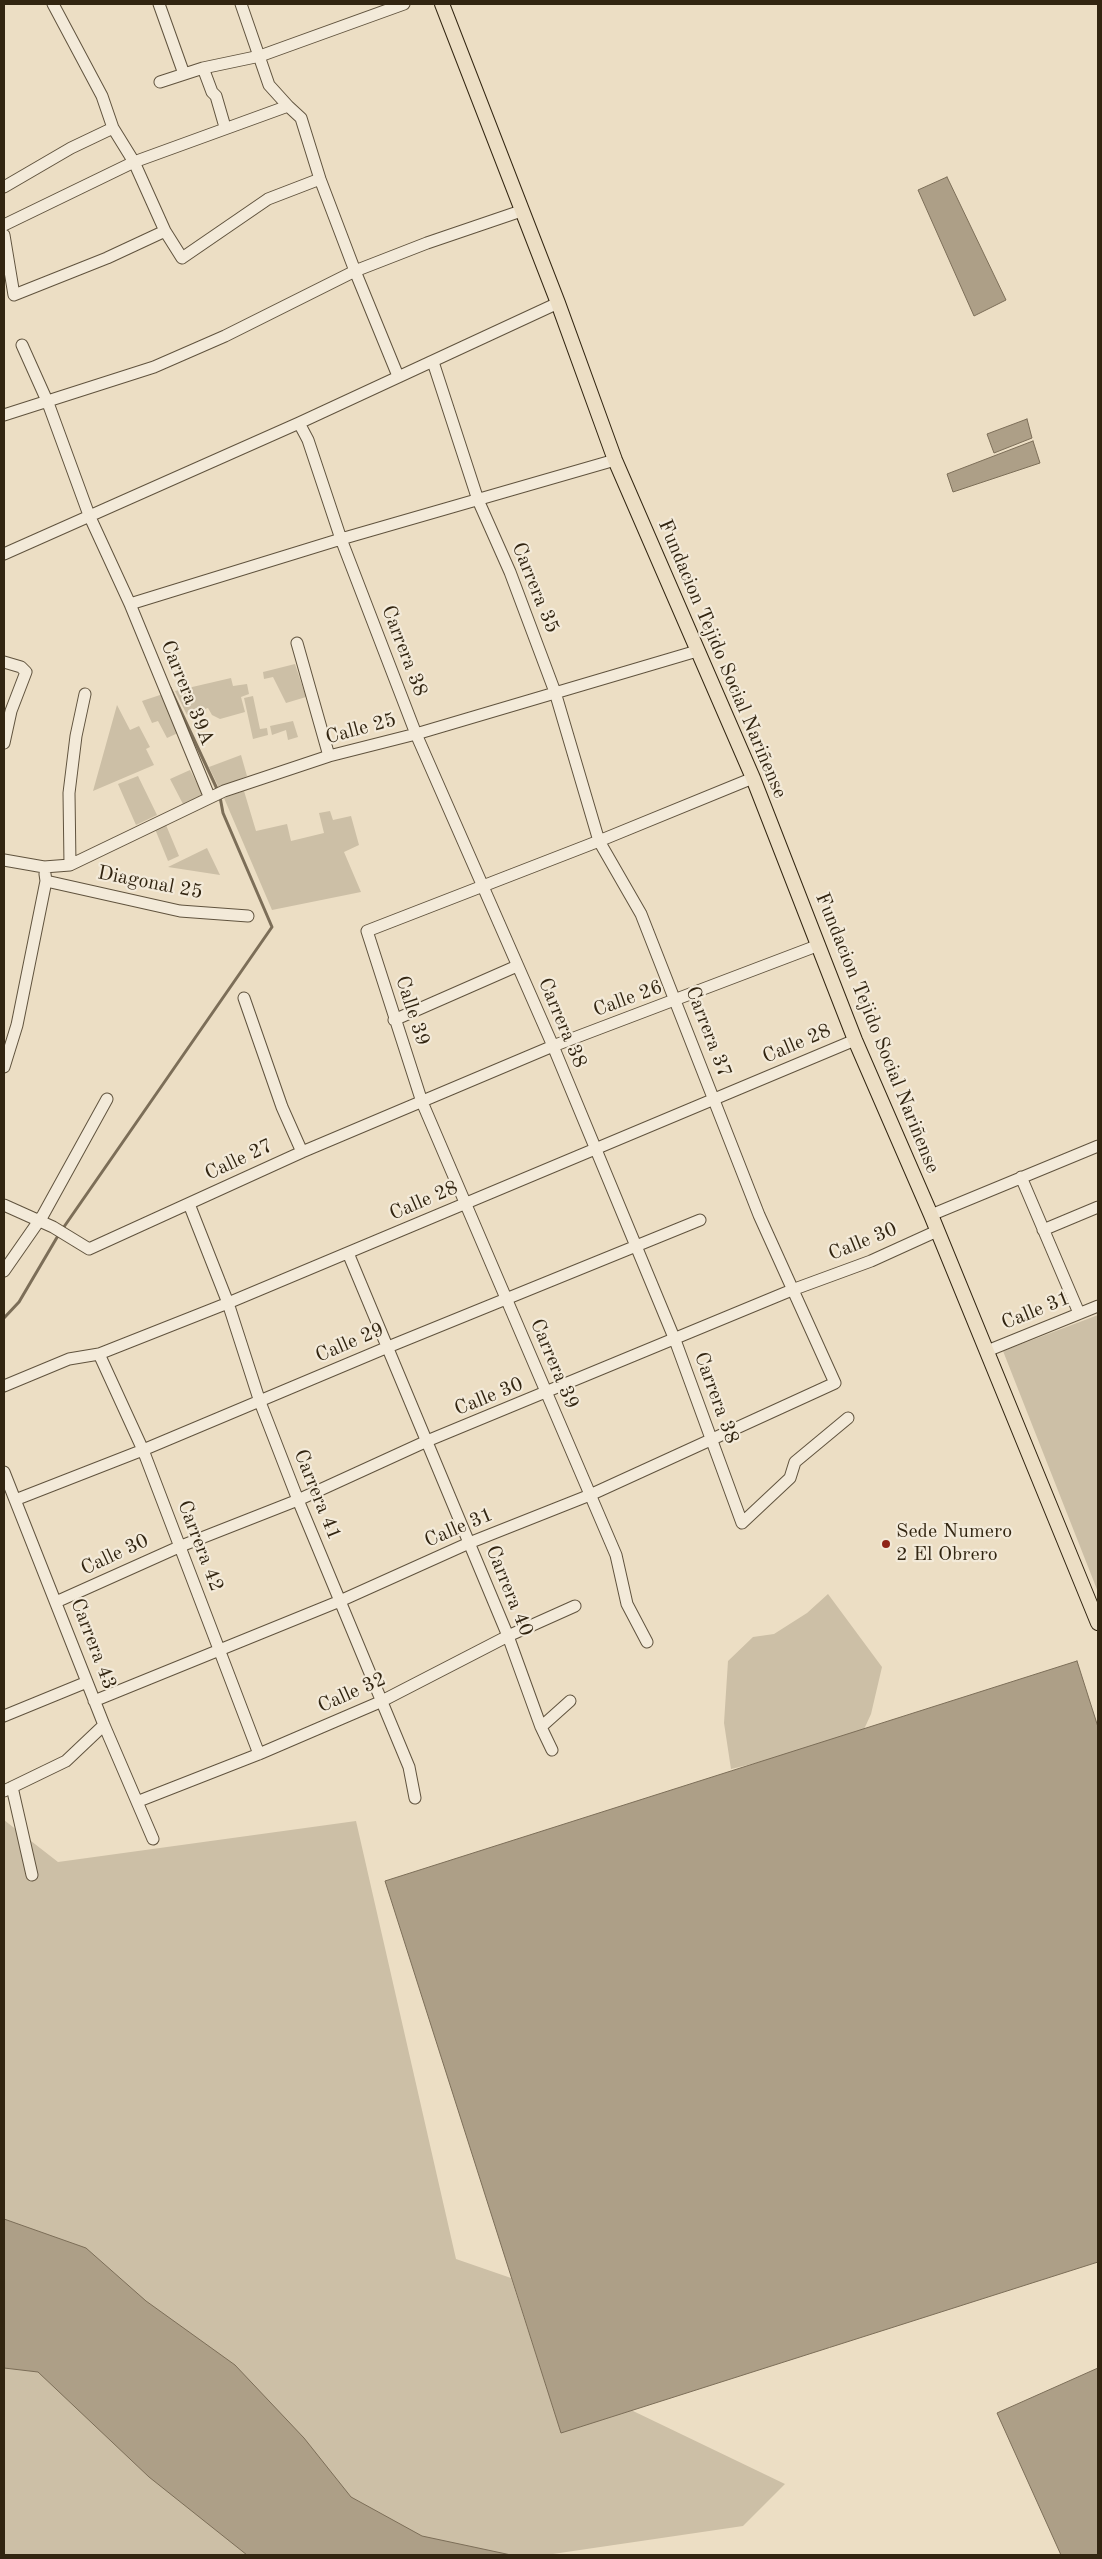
<!DOCTYPE html>
<html>
<head>
<meta charset="utf-8">
<style>
	body { margin:0 }
	#map { position:relative; width:1102px; height:2559px; overflow:hidden; background:#ecdec4; font-family:"Old Standard TT",serif }
	canvas { display:block }
	.frame { position:absolute; inset:0; border:5px solid #322511; pointer-events:none }
</style>
</head>
<body>
<div id="map">
<canvas width="1102" height="2559"></canvas>
<div class="frame"></div>
</div>
<script>
const context = document.querySelector('canvas').getContext('2d');
context.lineJoin = 'round';
function fillPath(path, color) {
  context.fillStyle = color;
  context.fill(path, 'evenodd');
}
function poly(rows) {
  const path = new Path2D();
  for (const r of rows) {
    path.moveTo(r[0], r[1]);
    for (let i = 2; i < r.length; i += 2) path.lineTo(r[i], r[i + 1]);
  }
  return path;
}
function strokePath(path, color, width, dash) {
  context.strokeStyle = color;
  context.lineWidth = width;
  context.lineCap = dash ? 'butt' : 'round';
  context.setLineDash(dash || []);
  context.stroke(path);
}
function label(font, color, halo, rows, align = 'center') {
  context.font = font + ' "Old Standard TT",serif';
  context.lineWidth = 4.5;
  context.setLineDash([]);
  context.textBaseline = 'middle';
  context.strokeStyle = halo;
  context.fillStyle = color;
  for (const [text, x, y, turn = 0] of rows) {
    context.save();
    context.translate(x, y);
    context.rotate((+turn || 0) * Math.PI / 180);
    context.textAlign = isNaN(turn) ? turn : align;
    if (halo) context.strokeText(text, 0, 0);
    context.fillText(text, 0, 0);
    context.restore();
  }
}
fillPath(poly([
	[295,664,306,697,286,703,273,677,264,679,263,672],
	[231,678,233,686,247,684,249,694,241,697,245,712,220,719,212,715,208,708,187,715,175,691],
	[163,694,178,733,167,738,158,721,152,723,142,701],
	[253,696,260,729,267,728,268,735,253,739,244,698],
	[117,705,130,730,139,726,150,747,146,749,154,765,93,791],
	[293,721,298,737,288,740,286,730,272,735,270,726],
	[241,755,247,776,219,788,209,767],
	[190,770,203,795,183,804,170,779],
	[138,776,157,815,136,825,118,784],
	[244,791,256,831,287,824,291,841,324,833,319,813,330,811,333,820,351,816,359,845,344,852,361,892,272,910,224,798],
	[166,825,179,856,168,861,155,829],
	[207,848,220,875,168,867],
	[1098,1315,1098,1592,1003,1351],
	[828,1594,882,1667,871,1714,860,1738,731,1769,724,1723,728,1661,753,1637,774,1634,807,1613],
	[4,1820,58,1862,356,1821,456,2259,511,2278,561,2432,631,2410,785,2484,743,2526,546,2555,4,2555]
]), '#ccbfa6');
const water = poly([
	[947,177,1006,300,974,316,918,190,947,177],
	[1027,419,1032,438,994,453,987,434,1027,419],
	[1033,441,1040,463,953,492,947,474,1033,441],
	[1077,1661,1098,1727,1098,2262,561,2433,385,1881,1077,1661],
	[4,2219,86,2248,146,2301,235,2365,304,2438,351,2497,422,2536,511,2555,247,2555,149,2477,38,2372,4,2368,4,2219],
	[1098,2368,1098,2555,1061,2555,997,2413,1098,2368]
]);
fillPath(water, '#ad9f87');
strokePath(water, '#7c6e58', 1);
strokePath(poly([
	[170,688,218,791],
	[4,1318,19,1302,59,1234,272,927,223,813,220,797]
]), '#7c6e58', 3);
const minor = poly([
	[53,4,102,96,113,128,134,162,165,231,182,258,268,199,320,179],
	[159,4,184,74],
	[241,4,269,85,288,106],
	[203,68,212,92,216,96,225,127],
	[160,82,203,68,260,56,404,4],
	[4,187,71,148,113,128],
	[4,225,134,162,288,106,301,118,320,179,355,271,398,376],
	[4,235,14,295,107,258,165,231],
	[22,345,48,403,89,515,130,604,209,796],
	[4,415,154,367,225,336,355,271,427,243,521,211],
	[299,423,308,440,341,539,416,734,553,1046,675,1340,742,1523,790,1478,795,1462,848,1418],
	[4,554,299,423,558,303],
	[130,604,341,539,615,460],
	[297,643,329,756],
	[4,662,21,667,26,672,11,711,4,743],
	[4,860,44,867,70,865,224,791,329,756,416,734,697,651],
	[70,865,69,793,76,736,85,694],
	[46,881,180,911,248,916],
	[244,998,282,1107,302,1152],
	[394,1020,517,966],
	[4,1067,17,1025,46,881,45,874],
	[1021,1177,1079,1313],
	[189,1204,228,1303,260,1402,298,1500,409,1767,415,1798],
	[4,1205,53,1227,89,1249,302,1152,553,1046,819,945],
	[931,1215,1098,1146],
	[1043,1230,1098,1207],
	[348,1253,508,1636,541,1727,552,1750],
	[4,1271,43,1215,107,1099],
	[987,1351,1098,1306],
	[99,1354,143,1450,259,1754],
	[4,1386,69,1359,99,1354,228,1303,855,1040],
	[4,1472,104,1725,153,1839],
	[15,1500,143,1450,388,1347,700,1220],
	[56,1602,181,1546,298,1500,427,1441,792,1290,871,1261,937,1231],
	[647,1642,627,1604,616,1555,422,1102,367,931,599,841,753,778],
	[94,1701,340,1601,469,1543,590,1495,835,1383,759,1215,641,914,599,841,555,692,510,572,478,500,433,362],
	[4,1716,87,1682],
	[541,1727,570,1701],
	[12,1787,32,1875],
	[4,1791,66,1761,104,1725],
	[139,1801,259,1754,380,1702,508,1636,575,1606]
]);
const major = poly([
	[442,4,558,303,615,460,753,778,855,1040,931,1215,1098,1623]
]);
strokePath(minor, '#60533e', 13);
strokePath(major, '#322511', 16);
strokePath(minor, '#f3ead9', 11);
strokePath(major, '#ecdec4', 14);
for (const [x, y, r, color] of [
	[886,1544,5,"#8f2418"]
]) {
  const dot = new Path2D();
  dot.arc(x, y, r, 0, 2 * Math.PI);
  context.fillStyle = color;
  context.fill(dot);
  strokePath(dot, '#f3ead9', 2);
}
label('20px', '#322511', '#f3ead9', [
	["Carrera 35",535,588,68],
	["Carrera 38",404,651,69],
	["Fundacion Tejido Social Nariñense",722,659,67],
	["Carrera 39A",187,693,68],
	["Calle 25",361,729,-15],
	["Diagonal 25",150,883,11],
	["Calle 26",628,999,-20],
	["Calle 39",412,1011,72],
	["Carrera 38",562,1023,67],
	["Carrera 37",708,1032,69],
	["Fundacion Tejido Social Nariñense",877,1033,68],
	["Calle 28",797,1044,-23],
	["Calle 27",239,1160,-25],
	["Calle 28",424,1201,-23],
	["Calle 30",863,1242,-22],
	["Calle 31",1036,1311,-22],
	["Calle 29",350,1343,-23],
	["Carrera 39",554,1364,67],
	["Calle 30",489,1397,-22],
	["Carrera 38",716,1398,70],
	["Carrera 41",317,1495,68],
	["Calle 31",459,1528,-23],
	["Carrera 42",200,1546,69],
	["Calle 30",115,1555,-25],
	["Carrera 40",509,1591,68],
	["Carrera 43",93,1644,69],
	["Calle 32",352,1693,-24]
]);
label('20px', '#322511', '#f3ead9', [
	["Sede Numero",896,1532],
	["2 El Obrero",896,1555]
], 'left');
</script>
</body>
</html>
